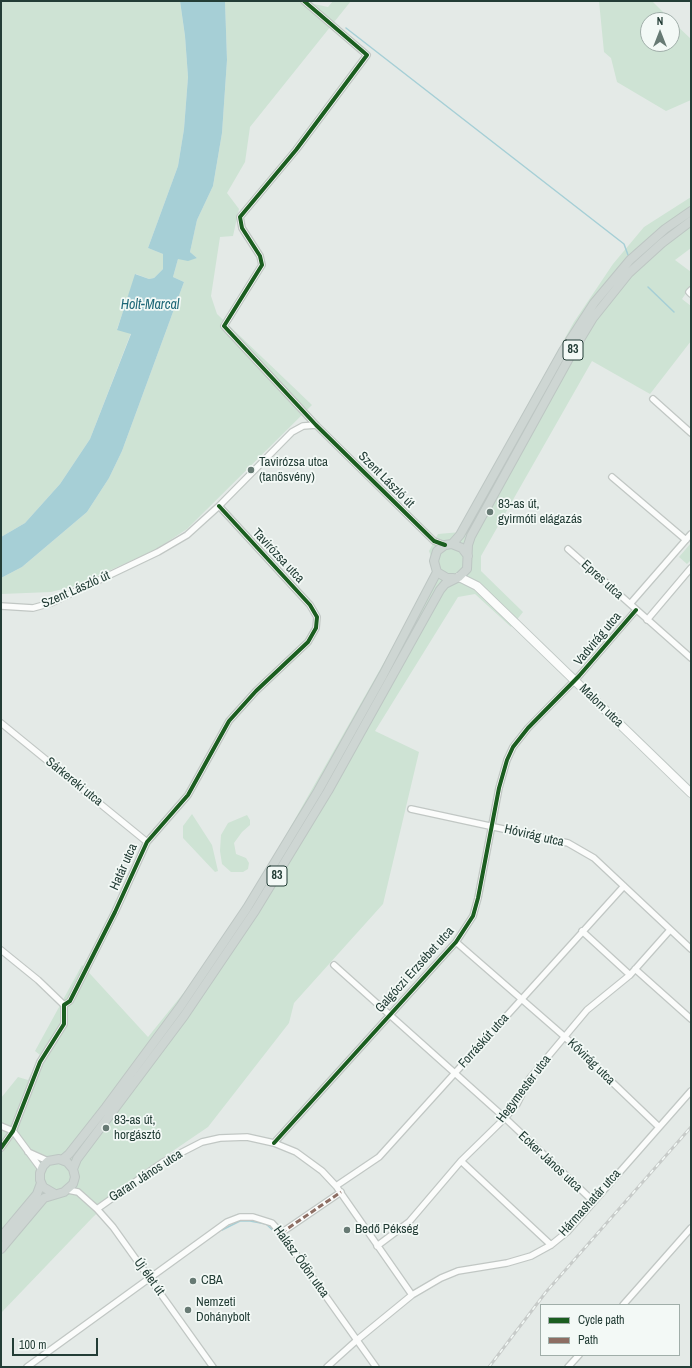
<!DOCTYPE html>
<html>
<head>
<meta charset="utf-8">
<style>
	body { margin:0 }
	#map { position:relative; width:692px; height:1368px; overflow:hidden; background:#e4eae7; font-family:"Archivo Narrow",sans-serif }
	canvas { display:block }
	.frame { position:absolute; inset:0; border:2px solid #233d36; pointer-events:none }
	.legend { position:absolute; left:540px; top:1304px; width:140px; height:52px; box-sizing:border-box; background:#f3f9f6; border:1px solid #a0aea9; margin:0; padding:5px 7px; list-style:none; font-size:12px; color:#233d36 }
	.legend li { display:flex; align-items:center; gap:8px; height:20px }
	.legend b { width:20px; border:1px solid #a0aea9 }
	.north { position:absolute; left:640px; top:12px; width:40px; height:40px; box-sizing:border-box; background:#f3f9f6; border:1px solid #a0aea9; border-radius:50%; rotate:0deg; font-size:11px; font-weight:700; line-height:16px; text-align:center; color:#233d36 }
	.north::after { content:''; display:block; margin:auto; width:14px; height:18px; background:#677a74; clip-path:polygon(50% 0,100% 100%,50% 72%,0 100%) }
	.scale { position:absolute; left:12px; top:1338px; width:86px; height:18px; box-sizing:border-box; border:2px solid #233d36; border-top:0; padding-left:5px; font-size:12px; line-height:14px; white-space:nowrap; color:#233d36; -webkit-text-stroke:3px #f3f9f6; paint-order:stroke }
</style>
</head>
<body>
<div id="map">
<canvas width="692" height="1368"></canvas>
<div class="frame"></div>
<ul class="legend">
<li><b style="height:5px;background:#1b5e20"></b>Cycle path</li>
<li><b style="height:5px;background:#8d6e63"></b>Path</li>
</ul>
<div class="north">N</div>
<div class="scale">100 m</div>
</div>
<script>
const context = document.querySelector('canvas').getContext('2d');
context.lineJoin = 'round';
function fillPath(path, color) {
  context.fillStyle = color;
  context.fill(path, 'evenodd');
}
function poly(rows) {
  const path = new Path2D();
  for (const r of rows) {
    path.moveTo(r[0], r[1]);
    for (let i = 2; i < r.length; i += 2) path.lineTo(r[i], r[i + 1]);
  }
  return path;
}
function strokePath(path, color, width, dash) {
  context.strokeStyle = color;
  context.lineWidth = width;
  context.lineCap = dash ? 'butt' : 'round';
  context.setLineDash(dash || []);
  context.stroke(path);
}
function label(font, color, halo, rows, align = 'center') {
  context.font = font + ' "Archivo Narrow",sans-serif';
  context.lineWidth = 3.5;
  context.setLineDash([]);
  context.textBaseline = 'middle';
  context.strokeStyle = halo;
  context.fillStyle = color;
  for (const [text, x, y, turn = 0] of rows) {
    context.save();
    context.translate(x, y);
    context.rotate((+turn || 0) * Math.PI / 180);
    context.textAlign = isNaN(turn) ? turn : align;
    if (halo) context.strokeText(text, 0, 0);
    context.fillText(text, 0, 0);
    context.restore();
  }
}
fillPath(poly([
	[1,1,180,1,185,36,188,77,184,129,178,166,148,248,163,254,163,269,154,278,149,279,136,274,117,329,131,333,90,439,60,484,25,523,1,537],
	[225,1,311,1,314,4,328,7,333,1,351,1,250,127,245,162,227,193,239,209,233,236,220,237,211,296,217,314,312,405,187,529,155,550,75,586,51,592,1,594,1,578,22,567,87,512,109,478,122,451,184,282,173,277,178,259,197,258,190,252,197,220,213,186,222,133,227,60],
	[599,1,652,1,671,20,648,20,648,44,672,44,672,21,691,39,691,100,666,111,617,82,611,58,604,52],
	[691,197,691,248,675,260,691,272,691,286,682,299,691,306,691,341,650,394,592,361,481,556,481,571,523,612,511,627,475,594,458,597,375,731,419,752,383,904,294,1003,289,1023,208,1127,139,1174,93,1217,1,1313,1,1098,18,1077,28,1080,40,1055,35,1051,82,965,148,1037,194,980,245,907,436,571,429,551,438,534,461,532,523,413,574,322,613,264,644,227],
	[691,543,691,560,687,564,679,557],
	[192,814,212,845,218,871,215,872,183,838,183,826],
	[247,815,250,820,250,825,242,832,234,843,236,854,246,858,249,863,248,869,243,872,231,872,222,864,220,851,221,835,228,823]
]), '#cee3d4');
fillPath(poly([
	[180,1,225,1,227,60,222,133,213,186,197,220,190,252,197,258,188,261,178,259,173,277,184,282,122,451,109,478,87,512,22,567,1,578,1,537,25,523,60,484,90,439,131,334,117,330,135,274,149,279,154,278,163,269,163,254,148,248,178,166,184,129,188,77,185,36]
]), '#a6cfd6');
strokePath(poly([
	[346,28,624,244,628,255],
	[648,287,674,312],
	[222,1230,240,1221,250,1221,266,1224,277,1234],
	[280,1239,288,1250]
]), '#a6cfd6', 1.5);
const minor = poly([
	[304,1,367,55,296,150,240,217,242,228,260,256,262,265,224,326,316,425,434,541,445,545],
	[691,290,689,292,691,294],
	[653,399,691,433],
	[612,477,686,540],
	[568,549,691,658],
	[630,604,691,534],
	[1,606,33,608,51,603,158,552,187,535,219,506,292,432,303,426,316,425],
	[647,620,691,568],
	[1,723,147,842],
	[411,809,568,843,594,858,691,949],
	[582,931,630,975],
	[456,942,565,1037,659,1127],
	[1,950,38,980,64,1005],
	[334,965,505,1118,593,1201],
	[635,969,691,1019],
	[1,1126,13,1131,41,1169],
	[274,1143,456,942,473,916,478,898,499,788,507,760,513,747,528,728,579,676,636,610],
	[1,1148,13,1131,40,1062,64,1024,64,1005,70,1001,115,912,147,842,188,795,229,721,256,691,308,642,316,628,317,617,310,605,219,506],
	[28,1152,48,1161],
	[461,1161,551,1245],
	[336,1186,379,1157,624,886],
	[68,1190,78,1192,97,1209,113,1227,213,1367],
	[97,1209,163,1162,202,1142,220,1138,247,1137,274,1143,296,1152,322,1171,336,1186,412,1295],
	[281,1233,341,1192],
	[377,1246,409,1222,461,1161,505,1118,517,1104,530,1078,587,1010,630,975,670,930],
	[623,1305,691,1228],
	[27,1367,227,1222,240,1217,253,1217,272,1223,281,1233,376,1367],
	[327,1367,357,1340,412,1295,441,1278,458,1271,507,1263,531,1256,551,1245,567,1232,691,1091],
	[568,1367,579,1355]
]);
const secondary = poly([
	[459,577,477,586,691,793]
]);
const primary = poly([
	[452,544,460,535,563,351,594,303,630,260,665,229,691,211],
	[453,578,447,578,437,572,434,561,437,551,445,545,452,544,462,548,468,556],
	[62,1160,69,1154,106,1107,180,1007,247,908,318,791,383,675,437,572],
	[73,1169,77,1159,184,1016,255,911,328,791,440,590,445,584,459,577,467,569,468,545,471,536,573,351,593,318,629,273,662,243,691,221],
	[1,1237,37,1194,41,1183],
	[1,1249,44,1198,64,1192,73,1184,75,1177,73,1169,67,1162,59,1159,48,1161,43,1166,40,1173,40,1180,43,1187,55,1194]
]);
strokePath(minor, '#c1c7c4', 8);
strokePath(secondary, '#c0c8c5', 10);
strokePath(primary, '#bdc6c3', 10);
strokePath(minor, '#fbfcfb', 5.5);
strokePath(secondary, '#fbfcfb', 8);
strokePath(primary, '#ced6d3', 8);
const rail = poly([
	[489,1367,546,1292,691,1127]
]);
strokePath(rail, '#c7cbc9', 3);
strokePath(rail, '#f3f9f6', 1.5, [4.5]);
strokePath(poly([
	[281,1233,341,1192]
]), '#8d6e63', 3, [6, 3]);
strokePath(poly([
	[304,1,367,55,296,150,240,217,242,228,260,256,262,265,224,326,316,425,434,541,445,545],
	[274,1143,456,942,473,916,478,898,499,788,507,760,513,747,528,728,579,676,636,610],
	[1,1148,13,1131,40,1062,64,1024,64,1005,70,1001,115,912,147,842,188,795,229,721,256,691,308,642,316,628,317,617,310,605,219,506]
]), '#1b5e20', 4);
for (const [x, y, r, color] of [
	[251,470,4,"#677a74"],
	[490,512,4,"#677a74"],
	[106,1128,4,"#677a74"],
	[347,1230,4,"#677a74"],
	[193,1281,4,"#677a74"],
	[188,1310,4,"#677a74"]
]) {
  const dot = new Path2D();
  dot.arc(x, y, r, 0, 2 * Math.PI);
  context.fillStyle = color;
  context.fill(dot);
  strokePath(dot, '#f3f9f6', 1.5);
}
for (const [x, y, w] of [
	[573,350,20],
	[277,876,20]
]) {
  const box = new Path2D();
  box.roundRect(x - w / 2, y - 10, w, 20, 3);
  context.fillStyle = '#f3f9f6';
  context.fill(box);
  strokePath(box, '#233d36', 1);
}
label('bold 12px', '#233d36', null, [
	["83",573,350],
	["83",277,876]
]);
label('13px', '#233d36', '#f3f9f6', [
	["Tavirózsa utca",259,463],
	["(tanösvény)",259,478],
	["83-as út,",498,505],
	["gyirmóti elágazás",498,520],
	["83-as út,",114,1121],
	["horgásztó",114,1136],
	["Bedő Pékség",355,1230],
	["CBA",201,1281],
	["Nemzeti",196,1303],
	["Dohánybolt",196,1318]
], 'left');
label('13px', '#233d36', '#f3f9f6', [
	["Szent László út",386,480,45],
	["Tavirózsa utca",278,556,47],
	["Epres utca",602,580,42],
	["Szent László út",76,590,-24],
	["Vadvirág utca",598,639,-50],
	["Malom utca",601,706,44],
	["Sárkereki utca",74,782,39],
	["Hóvirág utca",534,836,13],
	["Határ utca",124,867,-66],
	["Galgóczi Erzsébet utca",415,970,-48],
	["Forráskút utca",484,1041,-48],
	["Kővirág utca",591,1062,44],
	["Hegymester utca",524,1089,-53],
	["Ecker János utca",550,1162,43],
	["Garan János utca",146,1176,-33],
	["Hármashatár utca",590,1203,-48],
	["Halász Ödön utca",301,1262,54],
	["Új élet út",149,1277,54]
]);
label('italic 14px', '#1e6777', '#f3f9f6', [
	["Holt-Marcal",150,305]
]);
</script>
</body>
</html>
